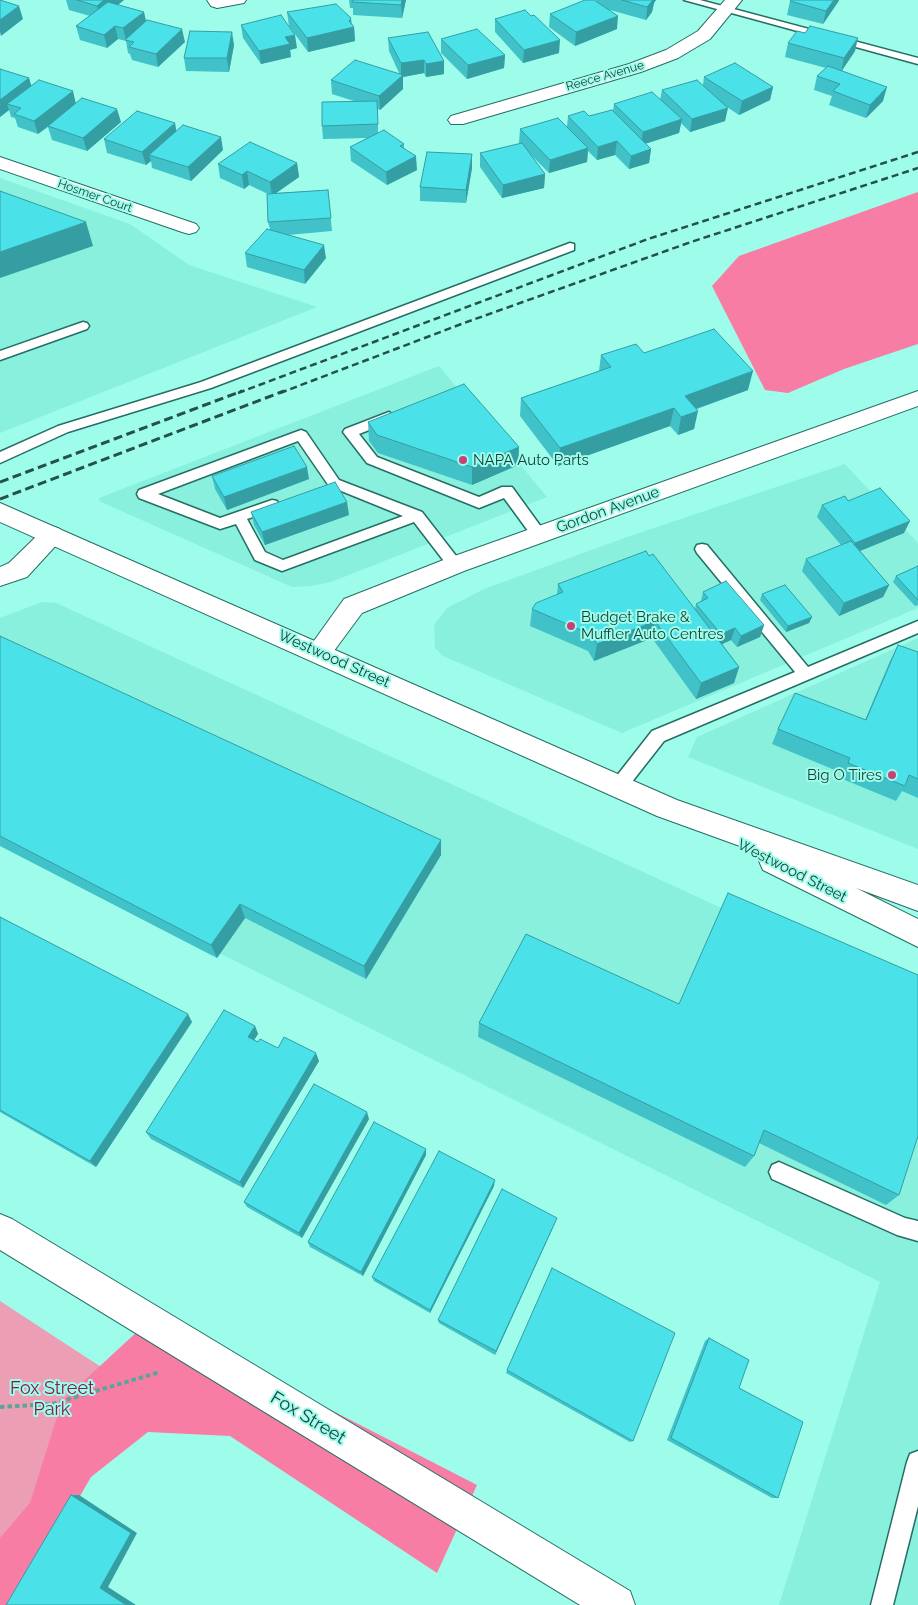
<!DOCTYPE html>
<html>
<head>
<meta charset="utf-8">
<style>
	body { margin:0 }
	canvas { display:block; background:#9efcea }
</style>
</head>
<body>
<canvas width="918" height="1605"></canvas>
<script>
const context = document.querySelector('canvas').getContext('2d');
context.lineJoin = 'round';
function fillPath(path, color) {
  context.fillStyle = color;
  context.fill(path, 'evenodd');
}
function poly(rows) {
  const path = new Path2D();
  for (const r of rows) {
    path.moveTo(r[0], r[1]);
    for (let i = 2; i < r.length; i += 2) path.lineTo(r[i], r[i + 1]);
  }
  return path;
}
function strokePath(path, color, width, dash) {
  context.strokeStyle = color;
  context.lineWidth = width;
  context.lineCap = dash ? 'butt' : 'round';
  context.setLineDash(dash || []);
  context.stroke(path);
}
function label(font, color, halo, rows, align = 'center') {
  context.font = font + ' Raleway,sans-serif';
  context.lineWidth = 4;
  context.setLineDash([]);
  context.textBaseline = 'middle';
  context.strokeStyle = halo;
  context.fillStyle = color;
  for (const [text, x, y, turn = 0] of rows) {
    context.save();
    context.translate(x, y);
    context.rotate((+turn || 0) * Math.PI / 180);
    context.textAlign = isNaN(turn) ? turn : align;
    if (halo) context.strokeText(text, 0, 0);
    context.fillText(text, 0, 0);
    context.restore();
  }
}
fillPath(poly([
	[0,178,130,224,189,265,317,307,0,433],
	[439,366,547,497,331,582,311,586,292,587,99,501,99,498],
	[845,464,918,543,918,608,622,733,443,656,435,648,434,625,447,608,484,589,627,537],
	[42,602,56,603,918,998,918,1605,779,1605,880,1282,0,844,0,618],
	[918,638,918,849,688,757,697,737]
]), '#88f0dd');
fillPath(poly([
	[0,1301,124,1382,0,1583]
]), '#ec9eb5');
fillPath(poly([
	[918,192,918,344,844,369,788,393,765,390,712,286,739,256],
	[140,1329,220,1353,477,1485,437,1573,230,1436,148,1432,91,1477,17,1605,0,1605,0,1538,30,1503,62,1401]
]), '#f77da5');
const service = poly([
	[684,0,700,0,918,58,918,64,684,0],
	[570,243,574,244,574,250,211,388,68,432,0,463,0,452,58,426,201,382,570,243],
	[83,322,87,323,89,326,87,329,0,360,0,351,83,322],
	[389,412,396,417,394,420,359,434,377,457,479,497,502,487,512,487,544,531,546,535,544,539,534,539,504,498,479,508,367,463,343,432,345,429,389,412],
	[301,430,306,432,339,480,422,512,460,561,462,565,460,569,450,569,414,522,282,571,255,560,236,524,220,529,139,498,137,494,139,490,301,430],
	[298,441,329,486,403,516,283,560,265,552,247,519,277,509,279,505,277,501,272,500,220,518,158,494,298,441],
	[702,544,707,545,808,667,918,621,918,633,664,741,624,792,618,794,612,792,610,787,612,782,652,731,795,672,697,553,695,549,697,545,702,544],
	[779,1162,905,1218,918,1221,918,1241,897,1235,772,1179,769,1172,772,1165,779,1162],
	[918,1451,918,1506,893,1605,871,1605,907,1462,910,1454,918,1451]
]);
const minor = poly([
	[207,0,246,0,244,3,217,8,211,6,207,0],
	[725,0,742,0,710,39,678,58,641,72,463,124,451,124,448,120,451,116,629,64,666,50,698,31,725,0],
	[0,157,196,224,199,228,196,232,189,234,182,232,0,169,0,157],
	[918,391,918,406,464,571,362,613,328,659,319,662,310,659,306,652,344,599,446,559,918,391],
	[0,1214,12,1219,630,1591,635,1605,580,1605,0,1250,0,1214]
]);
const tertiary = poly([
	[52,526,60,529,64,535,60,541,27,577,0,586,0,567,9,563,44,529,52,526]
]);
const secondary = poly([
	[0,503,677,800,918,885,918,911,856,888,918,919,918,947,763,870,759,861,762,854,657,816,0,522,0,503]
]);
strokePath(service, '#246e63', 3);
strokePath(minor, '#246e63', 2);
strokePath(tertiary, '#246e63', 2);
strokePath(secondary, '#246e63', 2);
strokePath(poly([
	[0,1407,52,1404,160,1372]
]), '#5ea396', 4, [4.5, 3]);
fillPath(service, '#fff');
fillPath(minor, '#fff');
fillPath(tertiary, '#fff');
fillPath(secondary, '#fff');
strokePath(poly([
	[238,393,648,239,918,152],
	[280,393,464,323,691,242,918,168]
]), '#245149', 2.5, [7, 4]);
strokePath(poly([
	[0,482,242,391],
	[0,499,284,391]
]), '#245149', 3, [9, 4.5]);
fillPath(poly([
	[66,0,124,0,118,5,146,22,185,42,158,67,132,60,130,54,128,53,126,41,118,39,107,48,80,40,76,26,90,16,69,10],
	[349,0,406,0,402,18,353,15,353,8,350,8],
	[596,0,656,0,654,3,652,12,646,20,610,10,617,29,575,46,549,27,550,14,596,1],
	[791,0,839,0,838,2,823,24,787,15,790,1],
	[287,12,352,24,354,27,355,41,308,52,289,26],
	[531,16,559,53,523,63,495,32,495,19],
	[241,25,297,48,290,50,291,57,261,64,243,38],
	[388,38,444,61,444,74,426,77,424,73,403,77,403,89,380,110,378,109,378,133,404,144,404,148,417,170,387,185,351,161,350,147,367,138,323,139,322,126,354,101,332,94,331,80,400,75,389,51],
	[441,39,505,55,504,68,467,79,441,53],
	[788,43,855,51,842,70,883,101,866,118,829,105,832,96,814,90,817,76,826,68,785,57],
	[234,45,229,72,186,71,184,58],
	[0,69,29,78,31,85,121,122,87,151,52,140,48,127,38,134,18,127,15,118,11,117,9,110,0,117],
	[704,77,773,87,770,100,739,115,727,107,725,121,690,132,681,123,679,133,645,144,651,149,649,163,629,169,615,155,597,160,588,151,587,162,549,173,528,152,545,174,544,188,502,198,480,167,480,153,520,144,519,143,520,129,567,127,568,116,589,116,613,111,614,104,660,100,662,90,703,85],
	[175,123,176,131,223,150,191,181,152,168,151,161,146,165,107,153,104,139],
	[297,163,299,177,276,193,328,190,332,231,288,235,326,258,305,284,247,267,245,253,270,229,268,222,268,194,249,185,244,189,220,178,218,164],
	[472,168,466,203,420,201,420,187],
	[644,353,748,390,697,409,694,429,678,435,670,426,558,466,520,416,521,398,599,371,601,355],
	[368,422,519,447,518,465,472,485,378,453,369,441],
	[212,476,309,479,227,510,215,489],
	[848,501,904,533,860,551,889,585,883,597,839,616,802,571,806,559,841,545,817,517,822,505],
	[251,512,349,515,265,545,254,525],
	[649,556,695,609,696,604,701,601,703,592,764,625,760,637,737,647,731,640,722,644,739,667,734,683,696,699,652,638,594,661,588,651,530,626,532,609,557,595,558,584],
	[918,566,918,605,915,606,893,582,896,576],
	[762,594,812,617,809,623,786,632,760,600],
	[0,636,441,855,366,979,245,918,217,958,0,846],
	[898,645,918,652,918,798,902,791,896,801,840,778,842,773,772,744,778,729,865,720,890,661],
	[0,917,192,1022,96,1167,0,1112],
	[526,934,899,1195,886,1205,759,1143,754,1156,745,1167,478,1037,479,1023],
	[255,1026,258,1034,254,1040,258,1042,319,1061,243,1188,151,1139,146,1132],
	[369,1119,302,1238,247,1207,244,1202],
	[426,1155,363,1276,310,1247,308,1242],
	[494,1186,430,1313,374,1281,372,1277],
	[557,1218,555,1223,495,1355,439,1323,438,1320],
	[709,1338,739,1388,778,1498,772,1498,667,1440,705,1341],
	[507,1370,633,1441,630,1442,506,1373]
]), '#40c2c8');
fillPath(poly([
	[104,0,124,0,100,19,97,6],
	[402,0,406,0,402,18,401,5],
	[648,0,656,0,654,3,652,12,646,20],
	[834,0,839,0,838,2,823,24,826,11],
	[19,6,23,19,1,36,0,32,0,20],
	[144,12,147,25,126,40,123,28],
	[618,16,617,29,575,46,576,32],
	[351,18,352,28,354,27,355,41,308,52,307,38,349,21],
	[115,26,118,39,107,48,104,35],
	[182,29,185,42,158,67,156,54],
	[232,32,234,45,229,72,227,58],
	[295,35,297,48,290,50,291,57,261,64,259,51,285,37],
	[858,38,855,51,841,72,844,58],
	[560,40,559,53,523,63,524,50],
	[505,55,504,68,467,79,468,65],
	[424,60,424,73,403,77,403,89,380,110,379,96,401,77,401,63],
	[444,61,444,74,426,77,426,64],
	[29,78,33,92,7,104,9,110,0,117,0,100],
	[773,87,770,100,739,115,742,101],
	[887,87,883,101,866,118,870,105],
	[73,91,76,104,38,134,34,121],
	[728,108,725,121,690,132,692,119],
	[117,109,121,122,87,151,83,138],
	[682,119,679,133,641,145,643,132],
	[175,123,177,136,149,155,151,161,146,165,142,152],
	[221,137,223,150,191,181,188,167],
	[617,141,615,155,597,160,598,147],
	[588,148,587,162,549,173,550,160],
	[651,149,649,163,629,169,631,156],
	[472,154,472,168,466,203,466,190],
	[416,156,417,170,387,185,386,172],
	[297,163,299,177,272,196,270,182],
	[247,171,249,185,244,189,242,175],
	[545,174,544,188,502,198,503,185],
	[86,222,93,246,0,278,0,252],
	[324,245,326,258,305,284,304,270],
	[753,371,748,390,681,414,685,396],
	[674,408,670,426,558,466,560,448],
	[698,411,694,429,678,435,681,417],
	[519,447,518,465,472,485,472,467],
	[307,467,309,479,227,510,224,497],
	[347,502,349,515,265,545,262,532],
	[910,521,904,533,850,555,855,543],
	[889,585,883,597,839,616,844,603],
	[812,617,809,623,786,632,788,626],
	[655,621,652,638,594,661,597,644],
	[764,625,760,637,737,647,741,636],
	[735,628,731,640,718,646,721,634],
	[739,667,734,683,696,699,701,683],
	[441,840,441,855,366,979,364,966],
	[240,904,245,918,217,958,211,945],
	[188,1014,192,1022,96,1167,90,1161],
	[255,1026,258,1034,251,1045,248,1037],
	[316,1053,319,1061,243,1188,240,1182],
	[367,1112,369,1119,302,1238,299,1233],
	[426,1149,426,1155,363,1276,361,1272],
	[495,1180,494,1186,430,1313,430,1310],
	[557,1218,555,1223,495,1355,496,1351],
	[71,1495,79,1495,137,1533,108,1587,136,1605,126,1605,100,1588]
]), '#349ea3');
const building = poly([
	[0,0,19,6,0,20,0,0],
	[77,0,104,0,97,6,77,0],
	[353,0,402,0,401,5,352,2,353,0],
	[585,0,594,0,618,16,576,32,550,14,585,0],
	[622,0,653,0,647,7,622,0],
	[791,0,834,0,826,11,790,1,791,0],
	[108,2,144,12,123,28,115,26,104,35,76,26,108,2],
	[336,4,351,18,349,21,354,27,307,38,287,12,336,4],
	[525,10,531,16,534,15,560,40,524,50,495,19,525,10],
	[281,15,295,35,285,37,290,44,259,51,241,25,281,15],
	[147,20,182,29,156,54,129,47,134,42,125,40,147,20],
	[810,26,858,38,844,58,788,43,797,31,805,33,810,26],
	[477,29,505,55,468,65,441,39,477,29],
	[190,31,232,32,227,58,184,58,190,31],
	[428,32,444,61,426,64,424,60,401,63,388,38,428,32],
	[355,60,403,75,379,96,331,80,355,60],
	[735,63,773,87,742,101,704,77,735,63],
	[828,66,887,87,870,105,833,91,840,84,817,76,828,66],
	[0,69,29,78,0,100,0,69],
	[39,80,73,91,34,121,14,114,21,108,7,104,39,80],
	[697,80,728,108,692,119,662,90,697,80],
	[652,92,682,119,643,132,614,104,652,92],
	[82,98,117,109,83,138,48,126,82,98],
	[377,101,378,124,322,126,322,102,377,101],
	[612,110,651,149,631,156,617,141,598,147,568,116,584,111,589,116,612,110],
	[137,111,175,123,142,152,104,139,137,111],
	[558,118,588,148,550,160,520,129,558,118],
	[183,125,221,137,188,167,149,155,183,125],
	[384,130,404,144,400,146,416,156,386,172,350,147,384,130],
	[250,142,297,163,270,182,247,171,242,175,218,164,250,142],
	[522,143,545,174,503,185,480,153,522,143],
	[427,152,472,154,466,190,420,187,427,152],
	[328,190,331,218,268,222,267,194,328,190],
	[0,191,86,222,0,252,0,191],
	[267,229,324,245,304,270,245,253,267,229],
	[714,329,753,371,685,396,698,411,681,417,674,408,560,448,521,398,611,367,601,355,636,344,644,353,714,329],
	[464,384,519,447,472,467,377,435,368,422,464,384],
	[294,446,307,467,224,497,212,476,294,446],
	[335,482,347,502,262,532,251,512,335,482],
	[880,488,910,521,855,543,822,505,845,496,848,501,880,488],
	[851,541,889,585,844,603,806,559,851,541],
	[646,551,649,556,653,554,739,667,701,683,655,621,597,644,590,634,532,609,536,603,563,592,558,584,646,551],
	[918,566,918,600,896,576,918,566],
	[726,581,764,625,741,636,735,628,721,634,696,604,708,598,703,592,726,581],
	[785,585,812,617,788,626,762,594,785,585],
	[0,636,441,840,364,966,240,904,211,945,0,836,0,636],
	[898,645,918,652,918,779,909,775,905,786,848,763,850,758,778,729,795,693,866,720,898,645],
	[728,893,918,975,918,1136,899,1195,764,1130,754,1156,479,1023,526,934,679,1004,728,893],
	[0,917,188,1014,90,1161,0,1110,0,917],
	[224,1010,255,1026,248,1037,258,1042,260,1039,278,1048,284,1037,316,1053,240,1182,146,1132,224,1010],
	[314,1084,367,1112,299,1233,244,1202,314,1084],
	[374,1122,426,1149,361,1272,308,1242,374,1122],
	[439,1151,495,1180,430,1310,372,1277,439,1151],
	[502,1189,557,1218,496,1351,438,1320,502,1189],
	[552,1268,675,1333,633,1441,507,1370,552,1268],
	[709,1338,749,1360,739,1388,803,1422,778,1498,671,1438,709,1338],
	[71,1495,131,1533,100,1588,126,1605,6,1605,71,1495]
]);
fillPath(building, '#4be1e9');
strokePath(building, '#349ea3', 1);
for (const [x, y, r, color] of [
	[463,460,5,"#ca3f76"],
	[571,626,5,"#ca3f76"],
	[892,775,5,"#ca3f76"]
]) {
  const dot = new Path2D();
  dot.arc(x, y, r, 0, 2 * Math.PI);
  context.fillStyle = color;
  context.fill(dot);
  strokePath(dot, '#9efcea', 2);
}
label('12px', '#163e37', '#9efcea', [
	["Reece Avenue",605,76,-16],
	["Hosmer Court",95,196,19]
]);
label('15px', '#163e37', '#9efcea', [
	["NAPA Auto Parts",473,460],
	["Budget Brake &",581,617],
	["Muffler Auto Centres",581,634],
	["Big O Tires",882,775,"right"]
], 'left');
label('15px', '#163e37', '#9efcea', [
	["Gordon Avenue",608,510,-20],
	["Westwood Street",334,659,24],
	["Westwood Street",792,871,27]
]);
label('18px', '#871a49', '#9efcea', [
	["Fox Street",52,1389],
	["Park",52,1410]
]);
label('18px', '#163e37', '#9efcea', [
	["Fox Street",308,1418,31]
]);
</script>
</body>
</html>
